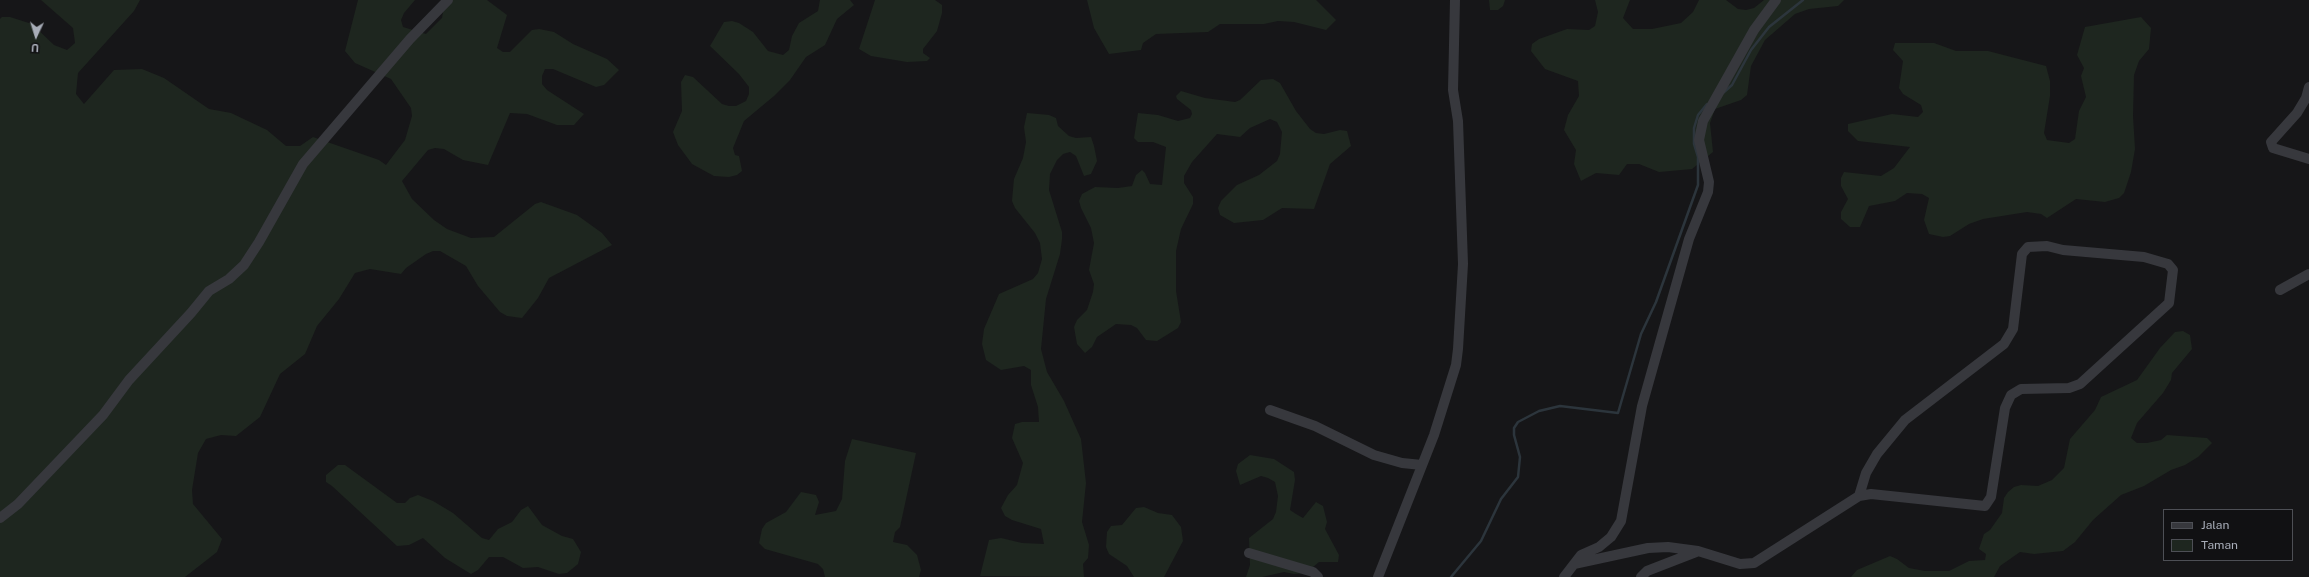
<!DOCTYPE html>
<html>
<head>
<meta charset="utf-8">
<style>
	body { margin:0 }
	#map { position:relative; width:2309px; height:577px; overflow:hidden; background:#161618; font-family:"Public Sans",sans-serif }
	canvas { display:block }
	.legend { position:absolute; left:2163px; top:509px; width:130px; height:52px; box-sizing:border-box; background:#111113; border:1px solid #4d4f55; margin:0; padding:5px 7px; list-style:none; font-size:12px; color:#a8adb8 }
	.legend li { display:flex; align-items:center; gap:8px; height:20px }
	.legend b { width:20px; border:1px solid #4d4f55 }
	.north { position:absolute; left:16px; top:16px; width:40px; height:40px; -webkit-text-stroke:3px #111113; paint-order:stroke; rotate:184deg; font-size:11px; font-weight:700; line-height:16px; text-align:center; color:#a8adb8 }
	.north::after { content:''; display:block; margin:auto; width:14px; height:18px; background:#a8adb8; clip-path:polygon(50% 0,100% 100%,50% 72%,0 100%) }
</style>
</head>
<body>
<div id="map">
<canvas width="2309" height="577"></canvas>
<ul class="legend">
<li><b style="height:5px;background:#37383d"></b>Jalan</li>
<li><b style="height:11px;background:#1e261f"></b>Taman</li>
</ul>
<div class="north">U</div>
</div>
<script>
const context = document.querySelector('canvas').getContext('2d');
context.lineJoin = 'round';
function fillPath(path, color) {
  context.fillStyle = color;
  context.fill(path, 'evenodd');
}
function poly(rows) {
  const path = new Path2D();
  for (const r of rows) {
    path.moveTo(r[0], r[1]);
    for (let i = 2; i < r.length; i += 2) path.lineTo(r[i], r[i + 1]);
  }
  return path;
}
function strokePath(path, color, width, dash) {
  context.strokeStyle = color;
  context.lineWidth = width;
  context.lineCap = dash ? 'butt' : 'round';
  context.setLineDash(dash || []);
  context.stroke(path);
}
fillPath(poly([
	[41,0,140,0,134,11,78,73,76,94,84,104,114,70,142,69,164,78,209,109,231,113,267,130,286,146,300,146,313,137,379,160,386,165,405,140,412,116,411,108,391,79,355,63,345,51,358,0,415,0,404,13,401,20,403,27,426,34,442,18,445,0,487,0,507,15,497,48,503,52,510,52,532,30,539,29,554,32,573,44,607,59,619,70,604,85,596,87,553,69,545,69,542,76,542,84,547,90,584,114,574,125,557,125,527,114,510,113,488,165,463,160,444,149,435,148,428,150,402,181,412,199,434,220,447,229,471,238,494,237,535,204,541,202,577,215,602,233,612,245,549,278,538,298,522,318,507,316,500,312,478,286,466,266,440,251,433,251,426,254,406,268,401,274,370,269,355,273,339,299,317,326,305,354,280,374,260,417,236,436,221,435,206,439,198,453,192,490,193,504,222,539,217,552,185,577,0,577,0,19,2,17,10,17,32,24,54,45,67,50,75,43,73,28],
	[820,0,850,0,854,5,837,19,825,45,806,57,790,80,774,96,744,121,733,148,735,155,739,156,742,171,737,175,729,177,714,176,692,164,678,145,673,132,682,111,681,82,685,75,693,77,722,104,729,106,736,106,746,101,749,94,749,87,739,74,710,46,724,22,732,21,739,23,753,32,768,51,783,55,789,50,792,36,799,23,818,11],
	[875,0,935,0,942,5,942,13,937,31,923,49,923,53,930,58,927,61,907,62,871,56,859,49],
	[1087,0,1316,0,1336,20,1326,30,1294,22,1278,21,1264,24,1220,24,1208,32,1156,34,1143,43,1141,50,1109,54,1094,28],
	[1489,0,1505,0,1503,6,1498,10,1490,10],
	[1595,0,1630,0,1623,18,1633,29,1652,29,1681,23,1693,12,1699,0,1726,0,1738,9,1746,10,1754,8,1764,0,1844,0,1838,6,1809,9,1795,14,1765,40,1751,66,1747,95,1741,100,1715,109,1710,123,1713,152,1692,169,1659,172,1639,164,1627,164,1619,175,1596,173,1581,181,1574,164,1576,150,1564,130,1568,115,1579,96,1578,81,1545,69,1531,51,1532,44,1539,39,1567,29,1589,30,1595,26,1598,12],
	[2141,17,2151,28,2149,49,2139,61,2134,75,2133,116,2135,149,2131,172,2124,193,2119,198,2105,202,2076,199,2047,218,2041,214,2027,212,1983,219,1969,224,1950,236,1943,237,1929,234,1924,220,1929,198,1922,194,1907,193,1895,201,1869,206,1860,227,1850,227,1841,219,1841,212,1848,199,1841,186,1841,178,1844,172,1881,176,1894,168,1910,147,1858,141,1848,131,1848,124,1892,114,1918,117,1923,112,1921,105,1903,94,1899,88,1903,61,1893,50,1895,43,1934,43,1956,51,1988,51,2046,66,2050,81,2050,96,2044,133,2047,140,2069,143,2075,139,2079,111,2086,97,2081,76,2084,68,2077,55,2085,27],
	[1273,79,1280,83,1296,111,1310,129,1316,133,1324,134,1340,130,1347,131,1351,146,1330,164,1314,209,1282,208,1263,220,1234,223,1220,215,1218,208,1221,201,1237,185,1259,175,1277,161,1280,154,1282,132,1277,122,1270,119,1250,128,1240,137,1217,134,1192,162,1184,176,1184,183,1193,197,1193,204,1181,229,1176,251,1176,291,1181,322,1178,328,1157,341,1146,340,1137,328,1131,325,1116,324,1097,337,1092,347,1085,353,1077,344,1074,327,1077,320,1087,310,1093,292,1094,284,1089,270,1094,243,1091,228,1081,208,1079,201,1082,194,1095,187,1118,188,1132,186,1136,175,1142,170,1145,173,1150,184,1162,185,1166,147,1153,142,1138,142,1134,138,1138,113,1158,115,1178,121,1190,118,1192,114,1191,110,1177,99,1176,96,1181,91,1205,98,1235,102,1240,100,1261,80],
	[1027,113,1049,115,1056,118,1058,126,1069,136,1076,138,1091,137,1094,146,1097,161,1091,174,1084,176,1076,156,1070,152,1063,154,1057,160,1050,174,1049,190,1062,232,1062,239,1060,254,1046,299,1041,349,1047,372,1064,401,1081,439,1086,483,1082,522,1089,545,1088,558,1083,564,1084,577,980,576,989,540,1001,538,1022,543,1044,544,1041,529,1012,520,1005,516,1001,508,1008,495,1017,485,1023,463,1012,438,1015,424,1022,422,1039,422,1038,407,1031,385,1031,370,1024,366,1001,370,986,360,982,344,984,329,999,294,1033,279,1038,273,1042,259,1040,243,1035,233,1015,208,1012,201,1014,179,1023,158,1026,142,1024,127],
	[2183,331,2190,335,2192,349,2172,373,2171,380,2163,393,2137,423,2131,438,2137,443,2147,443,2161,440,2167,435,2207,438,2212,443,2198,457,2185,465,2171,470,2144,486,2121,495,2093,520,2075,542,2063,551,2034,554,2020,552,2000,566,1994,577,1851,577,1857,570,1890,556,1897,559,1909,568,1925,571,1949,571,1969,561,1985,560,1986,554,1979,549,1984,534,1990,530,2002,513,2004,498,2008,492,2014,487,2021,485,2038,486,2052,480,2064,468,2070,439,2095,410,2101,397,2137,380,2160,348,2175,332],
	[852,439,916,453,900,527,895,532,893,542,907,545,917,555,921,570,919,577,825,577,823,569,818,564,765,549,759,543,762,529,766,523,786,512,801,492,816,495,819,502,815,515,836,511,842,499,845,461],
	[1250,455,1274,459,1294,472,1295,480,1290,510,1296,514,1303,518,1316,502,1323,506,1327,522,1325,529,1339,555,1338,562,1319,562,1306,573,1294,574,1284,572,1262,577,1246,577,1250,565,1249,538,1273,519,1276,512,1278,496,1275,482,1268,478,1261,476,1240,485,1236,471,1238,464],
	[338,465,345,465,397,503,405,503,410,498,418,495,433,501,453,513,482,538,489,540,498,529,512,522,521,510,528,506,542,525,562,536,573,539,581,552,578,564,567,573,559,574,538,567,523,568,503,557,489,557,478,570,471,574,445,558,423,538,409,545,397,546,332,486,326,482,326,475],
	[1144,507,1158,513,1172,515,1181,527,1183,541,1164,577,1134,577,1127,566,1109,554,1106,547,1107,532,1111,526,1122,525,1136,508]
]), '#1e261f');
strokePath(poly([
	[1723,93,1732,85,1751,50,1769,27,1803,0],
	[1451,577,1481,541,1501,499,1518,477,1520,457,1514,435,1514,428,1518,422,1539,411,1560,406,1618,413,1641,334,1656,302,1698,185,1698,157,1694,144,1694,128,1698,115,1707,104]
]), '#2c353c', 2.5);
strokePath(poly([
	[2309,87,2306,98,2297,113,2271,142,2273,148,2309,159],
	[2280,290,2309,274],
	[1270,410,1315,426,1374,455,1402,463,1422,465],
	[0,518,18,504,103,415,129,380,191,313,209,291,229,279,244,265,259,242,303,164,410,39,448,0],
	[1249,553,1313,572,1318,577],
	[1574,564,1648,548,1668,547,1698,551,1740,564,1754,563,1859,496,1871,494,1985,506,1991,497,2005,408,2011,395,2021,389,2069,388,2080,384,2169,303,2173,270,2168,264,2144,257,2063,250,2047,246,2028,247,2022,254,2013,329,2004,344,1905,420,1877,454,1866,473,1859,496],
	[1378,577,1434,435,1456,365,1458,349,1463,264,1458,121,1453,90,1455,0],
	[1564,577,1581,555,1599,547,1611,537,1621,521,1642,406,1689,239,1708,192,1709,182,1699,140,1703,121,1754,30,1776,0],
	[1641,577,1647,571,1696,552]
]), '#37383d', 10);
</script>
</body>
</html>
